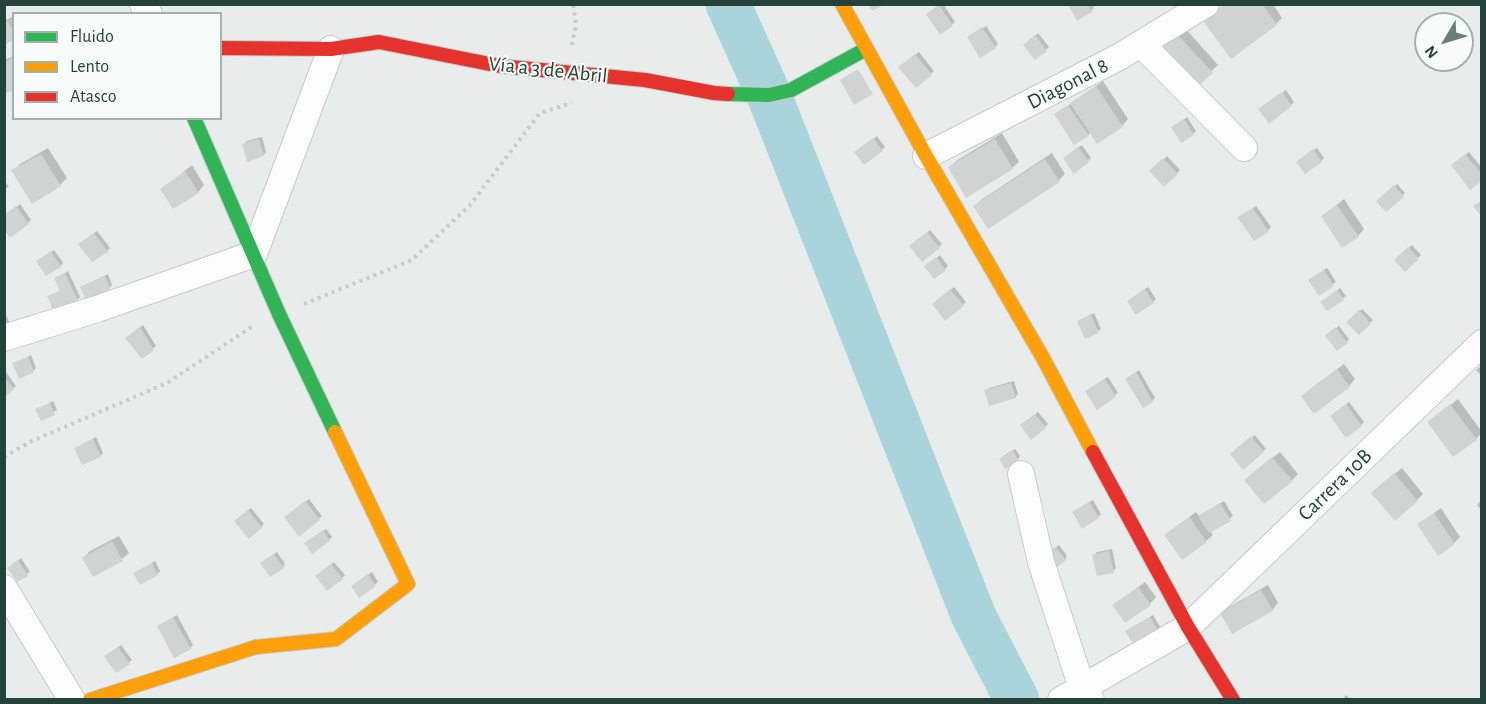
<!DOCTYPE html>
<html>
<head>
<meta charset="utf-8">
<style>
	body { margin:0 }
	#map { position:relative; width:1486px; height:704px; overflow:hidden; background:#e8edeb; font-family:"Alegreya Sans",sans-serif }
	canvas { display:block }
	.frame { position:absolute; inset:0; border:6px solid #24423a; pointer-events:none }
	.legend { position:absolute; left:12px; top:12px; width:210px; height:108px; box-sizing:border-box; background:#f7fbf9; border:2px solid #a3b1ad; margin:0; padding:8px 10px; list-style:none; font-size:18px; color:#24423a }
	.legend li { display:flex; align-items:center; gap:12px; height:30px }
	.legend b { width:30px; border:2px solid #a3b1ad }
	.north { position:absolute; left:1414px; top:12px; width:60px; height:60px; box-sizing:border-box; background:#f7fbf9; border:2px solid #a3b1ad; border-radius:50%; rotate:232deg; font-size:16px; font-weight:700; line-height:24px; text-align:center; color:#24423a }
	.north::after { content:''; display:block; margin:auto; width:21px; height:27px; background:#697e78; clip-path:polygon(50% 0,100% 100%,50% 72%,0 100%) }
</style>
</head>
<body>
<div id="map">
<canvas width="1486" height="704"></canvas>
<div class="frame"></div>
<ul class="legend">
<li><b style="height:8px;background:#30b455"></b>Fluido</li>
<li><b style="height:8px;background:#ff9f0a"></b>Lento</li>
<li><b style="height:8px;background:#e5322d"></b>Atasco</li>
</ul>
<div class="north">N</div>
</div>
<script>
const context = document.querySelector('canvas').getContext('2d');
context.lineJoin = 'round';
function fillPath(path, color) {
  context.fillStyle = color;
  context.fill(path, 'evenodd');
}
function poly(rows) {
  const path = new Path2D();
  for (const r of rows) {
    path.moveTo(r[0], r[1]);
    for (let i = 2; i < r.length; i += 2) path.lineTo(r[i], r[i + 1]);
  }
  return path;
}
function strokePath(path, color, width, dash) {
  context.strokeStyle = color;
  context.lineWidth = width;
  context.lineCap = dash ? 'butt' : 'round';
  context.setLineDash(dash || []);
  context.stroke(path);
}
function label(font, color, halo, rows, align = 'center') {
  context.font = font + ' "Alegreya Sans",sans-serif';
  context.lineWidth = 4.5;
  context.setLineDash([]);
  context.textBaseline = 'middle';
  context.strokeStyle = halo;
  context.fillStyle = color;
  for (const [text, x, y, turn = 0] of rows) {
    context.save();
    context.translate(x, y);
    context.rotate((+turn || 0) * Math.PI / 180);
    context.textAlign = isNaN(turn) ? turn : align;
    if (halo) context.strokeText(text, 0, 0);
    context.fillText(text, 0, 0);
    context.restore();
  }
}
fillPath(poly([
	[940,4,943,4,955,22,941,33,931,11],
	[1070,4,1092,4,1094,8,1091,11],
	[1225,4,1273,4,1282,18,1276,24],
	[14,16,14,39,4,43,4,21],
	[986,26,998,44,995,47,972,35],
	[1184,27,1218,65,1195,86,1161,49],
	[1038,33,1049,47,1036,58,1025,45],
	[919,52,934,71,916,86,903,64],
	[14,56,14,88,4,92,4,60],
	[1103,81,1128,119,1122,126,1091,132,1088,135,1059,112],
	[1286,90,1294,102,1291,105,1263,106],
	[1187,117,1196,131,1193,134,1173,127],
	[1002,133,1019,162,1012,168,950,167,956,161],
	[877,136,885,147,864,163,859,149],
	[262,137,266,152,263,155,244,144,247,141],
	[1082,145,1091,158,1088,161,1068,155],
	[48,148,67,178,60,185,13,171,20,164],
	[1317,148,1324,158,1321,161,1301,159],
	[1469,152,1482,168,1482,179,1456,162],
	[1052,153,1065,174,1059,180,975,206,981,200],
	[1167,156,1180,170,1164,185,1151,171],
	[192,165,204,185,198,192,162,189],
	[4,181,9,186,4,190],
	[1397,184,1405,193,1387,210,1378,201],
	[1344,199,1364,229,1358,236,1323,216],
	[20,204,31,220,28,223,4,216],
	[1256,206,1271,227,1268,230,1242,215],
	[930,230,942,244,939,247,914,243],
	[97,231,110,248,107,251,83,241],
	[1412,245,1421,255,1405,270,1396,260],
	[54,250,63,263,60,266,41,258],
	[940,255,948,266,945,269,929,264],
	[1327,268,1336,282,1319,293,1313,277],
	[68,271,80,297,77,300,49,297,61,290,56,279],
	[108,274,112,285,109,288,81,287],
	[954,287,966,302,963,305,936,301],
	[1148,287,1156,299,1153,302,1132,298],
	[1340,288,1346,296,1327,309,1325,299],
	[1362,309,1373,320,1359,333,1348,322],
	[4,311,9,321,4,325],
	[1094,313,1101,329,1098,331,1078,321],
	[143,325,156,346,142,357,130,335],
	[1339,326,1349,339,1347,342,1330,333],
	[31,355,36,368,33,371,14,364],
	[1344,364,1355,379,1349,386,1309,390],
	[1482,365,1482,376,1476,370],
	[1139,370,1155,398,1152,401,1126,379],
	[6,372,16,386,4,396,4,374],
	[1108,377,1118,393,1097,408,1090,388],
	[1014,381,1018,394,1015,397,986,391,989,388],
	[1458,399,1482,432,1476,439,1429,422],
	[53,401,57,410,42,419,37,410],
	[1349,402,1364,422,1361,425,1335,413],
	[1038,412,1048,424,1045,427,1025,423],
	[1255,435,1266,449,1263,451,1234,452],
	[96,437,103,453,100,456,76,448],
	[1015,449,1020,456,1018,459,1003,456],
	[1280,452,1298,474,1292,480,1253,473],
	[1402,468,1423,494,1417,500,1379,486],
	[309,499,322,516,299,535,289,515],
	[1093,500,1101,514,1098,517,1077,510],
	[1482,500,1482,511,1477,505],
	[1224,501,1233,516,1210,531,1213,535,1206,541,1183,558,1173,529,1196,512,1199,516],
	[251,508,264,524,261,527,238,518],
	[1441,508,1460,537,1454,543,1419,524],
	[326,529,332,537,329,540,309,541],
	[119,536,129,553,122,559,84,558,90,551],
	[1059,545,1067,556,1065,559,1047,555],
	[1112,549,1116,568,1113,571,1094,555,1097,552],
	[277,552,285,564,283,567,265,560],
	[21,558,30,572,17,580,12,565],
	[155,561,160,571,157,574,135,573],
	[334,562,345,575,342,578,320,573],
	[372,572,378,582,359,596,355,584],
	[1145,582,1156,597,1150,604,1114,605],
	[1268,585,1278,603,1272,610,1222,613,1229,607],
	[177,615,193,645,190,648,159,626],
	[1153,615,1162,630,1159,633,1130,629],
	[121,645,132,660,117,671,109,654],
	[1346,695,1351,700,1342,700]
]), '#0003');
strokePath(poly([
	[744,37,745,4]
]), '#a9d4db', 8);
strokePath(poly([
	[728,4,769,95,974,617,1017,700]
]), '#a9d4db', 45);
fillPath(poly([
	[869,4,886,4,872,11],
	[1068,4,1088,4,1092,12,1077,21],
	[1225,4,1262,4,1277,25,1231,59,1203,21],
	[939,5,953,26,940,35,926,14],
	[8,21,14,32,14,40,4,45,4,23],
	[982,27,996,48,980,58,967,37],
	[1176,33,1213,73,1195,89,1159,49],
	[1035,35,1047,51,1035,60,1023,45],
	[915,54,932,75,916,88,898,67],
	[14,58,14,90,4,94,4,62],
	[858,69,873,94,854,105,840,80],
	[1096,86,1123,127,1097,144,1070,103],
	[1282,92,1292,106,1269,124,1258,109],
	[1068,105,1089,136,1074,145,1054,114],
	[1184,119,1194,135,1181,143,1171,127],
	[873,138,883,151,864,165,854,152],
	[259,139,264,156,247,162,242,144],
	[995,139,1013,169,966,198,948,167],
	[1078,147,1089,162,1074,174,1063,158],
	[1313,149,1322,162,1305,174,1296,162],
	[41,154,61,186,32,204,11,170],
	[1465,154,1482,175,1482,181,1470,190,1451,165],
	[1163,158,1178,174,1164,187,1149,171],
	[1045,159,1060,182,988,229,973,206],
	[185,171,199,193,173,209,160,189],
	[1394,185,1404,197,1386,212,1376,201],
	[1482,200,1482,217,1473,206],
	[1337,205,1359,237,1342,248,1321,216],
	[16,206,29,224,10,238,4,229,4,215],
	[1253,208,1269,232,1254,241,1237,217],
	[927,232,940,248,922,262,909,246],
	[94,233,108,252,92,262,78,244],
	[1408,247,1419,259,1405,272,1394,260],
	[51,251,61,267,46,276,36,261],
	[936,257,946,270,934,279,924,266],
	[1324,270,1334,286,1319,296,1308,280],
	[65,273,78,301,54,312,47,296,60,291,54,278],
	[105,276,110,289,86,300,80,287],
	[950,289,964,306,945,321,932,304],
	[1145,289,1154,303,1136,315,1127,301],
	[1337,290,1344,300,1327,311,1320,302],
	[1359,310,1371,324,1359,335,1346,322],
	[1091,315,1099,333,1085,339,1077,321],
	[140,327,154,350,142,359,125,338],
	[1335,327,1348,343,1337,351,1325,336],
	[28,357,34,372,19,379,12,363],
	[1337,369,1350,387,1314,414,1301,396],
	[1136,372,1153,402,1143,408,1125,379],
	[4,377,14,389,4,398],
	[1105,379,1116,397,1097,410,1085,391],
	[1011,383,1016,398,989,406,984,390],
	[50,403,55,415,41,421,35,409],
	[1346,404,1362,426,1346,438,1330,416],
	[1450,404,1477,440,1453,457,1427,422],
	[1035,414,1046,428,1031,440,1020,425],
	[1251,436,1264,452,1243,470,1230,454],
	[93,439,101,457,82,465,74,448],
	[1012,450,1019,461,1005,469,999,459],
	[1272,457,1293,481,1264,504,1244,480],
	[1394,473,1418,501,1395,521,1371,493],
	[305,501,320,520,299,537,284,517],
	[1089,502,1099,518,1082,529,1072,512],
	[1220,503,1231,521,1209,533,1198,516],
	[248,510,262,528,249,539,234,521],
	[1434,513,1455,544,1438,556,1417,524],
	[1189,517,1207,542,1182,560,1164,535],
	[323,530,330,541,312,554,304,543],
	[112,541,123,561,93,577,82,558],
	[1055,547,1066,560,1052,571,1042,558],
	[1109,551,1114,573,1097,576,1092,555],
	[274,554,284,568,270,577,260,563],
	[18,560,28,576,17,582,7,568],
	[152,563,158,575,140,585,133,573],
	[331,564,343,579,327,591,315,576],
	[368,574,376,586,359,598,351,586],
	[1138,587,1151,605,1125,623,1112,605],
	[1261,590,1273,611,1232,634,1220,613],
	[173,617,191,649,174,658,157,626],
	[1150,617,1160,634,1136,649,1125,631],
	[118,647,130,664,116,673,104,656]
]), '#cfd4d2');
const street = poly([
	[143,4,149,14],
	[1141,44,1244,148],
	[926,156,1119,57,1206,4],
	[4,338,97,309,254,254,331,49],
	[1021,474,1041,562,1082,688,1091,700],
	[4,588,72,700],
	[1061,700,1188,627,1482,343]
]);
const fast = poly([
	[728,94,769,95,791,90,866,49],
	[194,118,279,314,335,432]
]);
const slow = poly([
	[842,4,926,156,1043,358,1093,452],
	[90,700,256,647,336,639,408,584,335,432]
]);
const jam = poly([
	[220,48,331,49,379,42,500,66,645,80,714,93,728,94],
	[1093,452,1188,627,1233,700]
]);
strokePath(street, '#c5cac8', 28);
strokePath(fast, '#c3cbc8', 16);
strokePath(slow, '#c3cbc8', 16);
strokePath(jam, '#c3cbc8', 16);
strokePath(poly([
	[572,45,576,24,573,4],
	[304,304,412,260,470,205,540,113,572,103],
	[4,457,32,441,167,383,253,326]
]), '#c3ccca', 4, [3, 4.5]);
strokePath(street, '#fcfcfc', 26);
strokePath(fast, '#30b455', 14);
strokePath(slow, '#ff9f0a', 14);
strokePath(jam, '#e5322d', 14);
label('21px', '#24423a', '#f7fbf9', [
	["Vía a 3 de Abril",548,70,6],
	["Diagonal 8",1068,84,-27],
	["Carrera 10B",1335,485,-44]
]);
</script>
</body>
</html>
